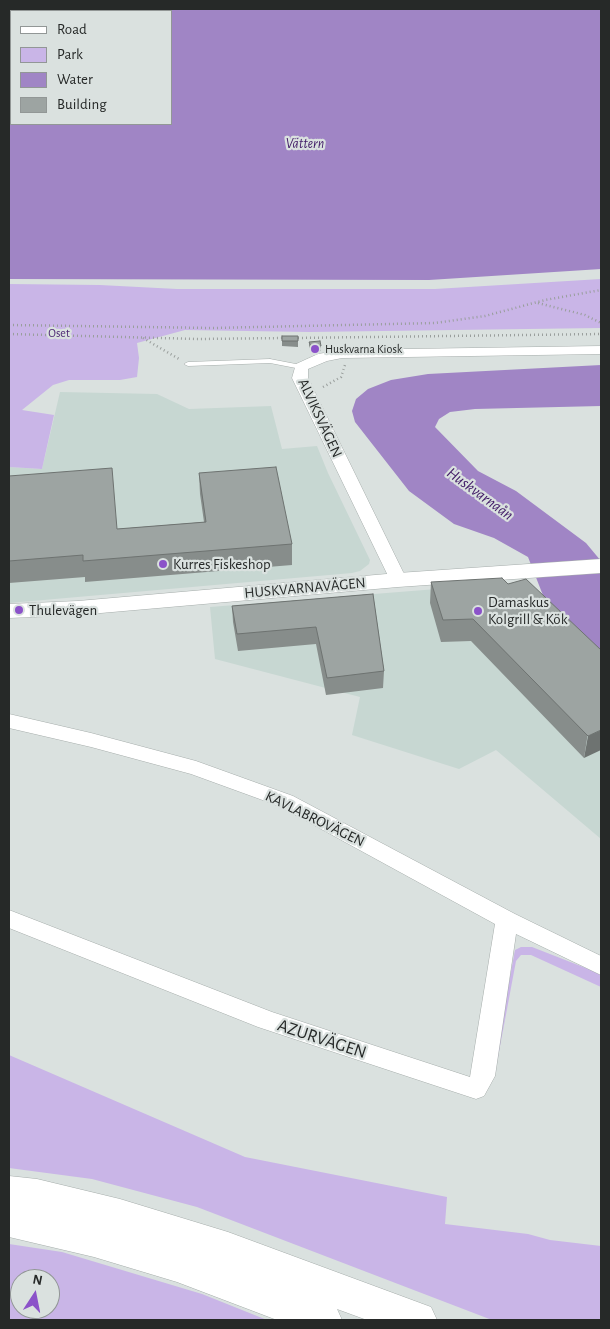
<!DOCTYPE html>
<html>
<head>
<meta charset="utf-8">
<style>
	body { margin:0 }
	#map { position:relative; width:610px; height:1329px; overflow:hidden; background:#dae1df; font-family:"Alegreya Sans",sans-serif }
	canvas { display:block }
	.frame { position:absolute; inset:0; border:10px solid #262928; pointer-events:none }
	.legend { position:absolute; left:10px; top:10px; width:162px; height:115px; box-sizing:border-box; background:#dae1df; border:1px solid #929796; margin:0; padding:6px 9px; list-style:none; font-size:15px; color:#262928 }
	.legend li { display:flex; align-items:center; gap:10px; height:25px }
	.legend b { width:25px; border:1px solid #929796 }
	.north { position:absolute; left:10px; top:1269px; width:50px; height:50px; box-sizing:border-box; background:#dae1df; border:1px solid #929796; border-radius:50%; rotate:11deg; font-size:14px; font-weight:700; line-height:20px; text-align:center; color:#262928 }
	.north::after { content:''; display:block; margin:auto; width:18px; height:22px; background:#8b52c9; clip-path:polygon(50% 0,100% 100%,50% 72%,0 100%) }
</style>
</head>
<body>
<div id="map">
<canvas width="610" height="1329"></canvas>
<div class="frame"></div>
<ul class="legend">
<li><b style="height:6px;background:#fff"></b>Road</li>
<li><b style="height:14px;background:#c9b5e7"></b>Park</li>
<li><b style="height:14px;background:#a085c5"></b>Water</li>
<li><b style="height:14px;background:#9da4a2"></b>Building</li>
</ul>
<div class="north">N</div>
</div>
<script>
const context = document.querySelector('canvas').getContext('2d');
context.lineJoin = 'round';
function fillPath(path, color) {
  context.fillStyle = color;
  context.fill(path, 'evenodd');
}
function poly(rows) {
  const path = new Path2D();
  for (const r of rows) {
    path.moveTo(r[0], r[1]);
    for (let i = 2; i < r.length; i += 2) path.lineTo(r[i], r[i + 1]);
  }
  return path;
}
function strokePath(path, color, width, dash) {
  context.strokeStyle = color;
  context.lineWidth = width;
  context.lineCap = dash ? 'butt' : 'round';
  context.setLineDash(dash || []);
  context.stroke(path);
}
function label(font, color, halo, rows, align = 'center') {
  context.font = font + ' "Alegreya Sans",sans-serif';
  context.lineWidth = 4.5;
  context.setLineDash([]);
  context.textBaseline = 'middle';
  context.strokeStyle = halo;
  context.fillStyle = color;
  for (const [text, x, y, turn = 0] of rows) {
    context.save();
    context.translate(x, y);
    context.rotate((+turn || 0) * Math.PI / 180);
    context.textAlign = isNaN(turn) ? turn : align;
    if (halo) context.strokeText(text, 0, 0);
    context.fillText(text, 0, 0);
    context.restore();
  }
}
fillPath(poly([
	[60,392,157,394,189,409,271,406,282,449,317,446,328,473,370,560,369,564,360,571,352,573,9,603,9,467,42,469],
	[525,582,601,656,601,839,496,750,459,769,352,735,360,697,215,659,210,607]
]), '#c7d7d2');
fillPath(poly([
	[601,279,601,328,309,332,185,330,137,343,139,358,137,377,120,380,69,380,53,385,22,410,54,415,42,469,9,467,9,284,100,285,177,289,435,289],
	[521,947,532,947,601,974,601,987,531,955,521,955,516,961,495,1073,492,1073,515,950],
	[9,1055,245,1157,447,1197,445,1224,528,1234,550,1240,601,1246,601,1320,492,1320,197,1207,92,1179,9,1168],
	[9,1244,62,1252,202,1294,267,1320,9,1320],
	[20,1279,50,1279,50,1309,20,1309]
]), '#c9b5e7');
fillPath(poly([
	[9,9,601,9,601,269,429,280,9,279],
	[11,11,171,11,171,124,11,124],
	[601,365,601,406,475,409,450,412,439,419,435,427,478,471,516,491,586,543,601,561,601,652,546,603,528,557,494,538,454,524,409,491,355,422,352,411,356,399,368,389,391,380,428,374]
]), '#a085c5');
const service = poly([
	[270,359,301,365,305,367,301,369,270,363,188,366,184,364,188,362,270,359]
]);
const minor = poly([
	[601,346,601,354,342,358,327,361,308,369,308,378,407,580,404,584,398,586,392,584,292,378,296,364,318,354,342,350,601,346],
	[9,714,91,733,196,761,293,796,515,914,601,956,601,975,516,934,495,1076,484,1096,476,1099,258,1027,9,928,9,910,272,1012,470,1077,495,924,279,806,191,774,91,747,9,728,9,714]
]);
const tertiary = poly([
	[601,559,601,573,398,587,78,615,9,618,9,604,78,601,398,573,601,559]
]);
const motorway = poly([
	[9,1176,37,1179,120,1199,228,1232,431,1307,437,1320,367,1320,337,1309,342,1320,277,1320,177,1282,94,1257,9,1237,9,1176]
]);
strokePath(service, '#a6adab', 1);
strokePath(minor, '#a6adab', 1);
strokePath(tertiary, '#a6adab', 1);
strokePath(motorway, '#a6adab', 1);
strokePath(poly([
	[538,303,585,315,601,323],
	[9,325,213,328,435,323,485,316,545,300,601,290],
	[9,334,198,339,286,338],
	[143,338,179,359],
	[294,338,601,334],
	[323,387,341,377,345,365]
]), '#999e9c', 2.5, [1, 3]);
fillPath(service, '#fff');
fillPath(minor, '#fff');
fillPath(tertiary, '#fff');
fillPath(motorway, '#fff');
fillPath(poly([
	[282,336,298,336,298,347,282,346],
	[309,342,321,346,321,351,311,352,309,347],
	[199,473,292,544,292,565,85,582,85,577,9,583,9,476,117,529,204,522,200,494],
	[431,582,508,584,601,650,584,758,471,641,441,642,430,603],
	[373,594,384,671,383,688,326,695,316,644,238,651,233,622,232,606]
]), '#878d8b');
fillPath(poly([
	[601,730,601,750,584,758,588,736]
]), '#6e7371');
const building = poly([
	[282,336,298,336,298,341,282,341,282,336],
	[320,341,321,346,311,346,309,342,320,341],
	[276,467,292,544,83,561,83,555,9,561,9,476,112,468,117,529,206,522,199,473,276,467],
	[502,578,508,584,526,579,601,650,601,730,588,736,473,619,443,620,431,582,502,578],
	[373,594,384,671,327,678,316,627,237,634,232,606,373,594]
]);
fillPath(building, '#9da4a2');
strokePath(building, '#6e7371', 1);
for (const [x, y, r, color] of [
	[315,349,5,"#8b52c9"],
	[163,564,5,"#8b52c9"],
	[19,610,5,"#8b52c9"],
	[478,611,5,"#8b52c9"]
]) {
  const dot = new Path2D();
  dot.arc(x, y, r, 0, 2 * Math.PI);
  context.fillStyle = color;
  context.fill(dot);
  strokePath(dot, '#dae1df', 2);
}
label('12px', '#4d2774', '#dae1df', [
	["Oset",59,333]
]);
label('12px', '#262928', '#dae1df', [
	["Huskvarna Kiosk",325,349]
], 'left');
label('italic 14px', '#401966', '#dae1df', [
	["Vättern",305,144]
]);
label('15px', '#262928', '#dae1df', [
	["ALVIKSVÄGEN",320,418,65],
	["HUSKVARNAVÄGEN",305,588,-5],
	["KAVLABROVÄGEN",315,819,26]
]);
label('15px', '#262928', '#dae1df', [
	["Kurres Fiskeshop",173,564],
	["Damaskus",488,602],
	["Kolgrill & Kök",488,619],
	["Thulevägen",29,610]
], 'left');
label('italic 16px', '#401966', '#dae1df', [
	["Huskvarnaån",480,494,36]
]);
label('18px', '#262928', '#dae1df', [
	["AZURVÄGEN",322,1039,18]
]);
</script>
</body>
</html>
